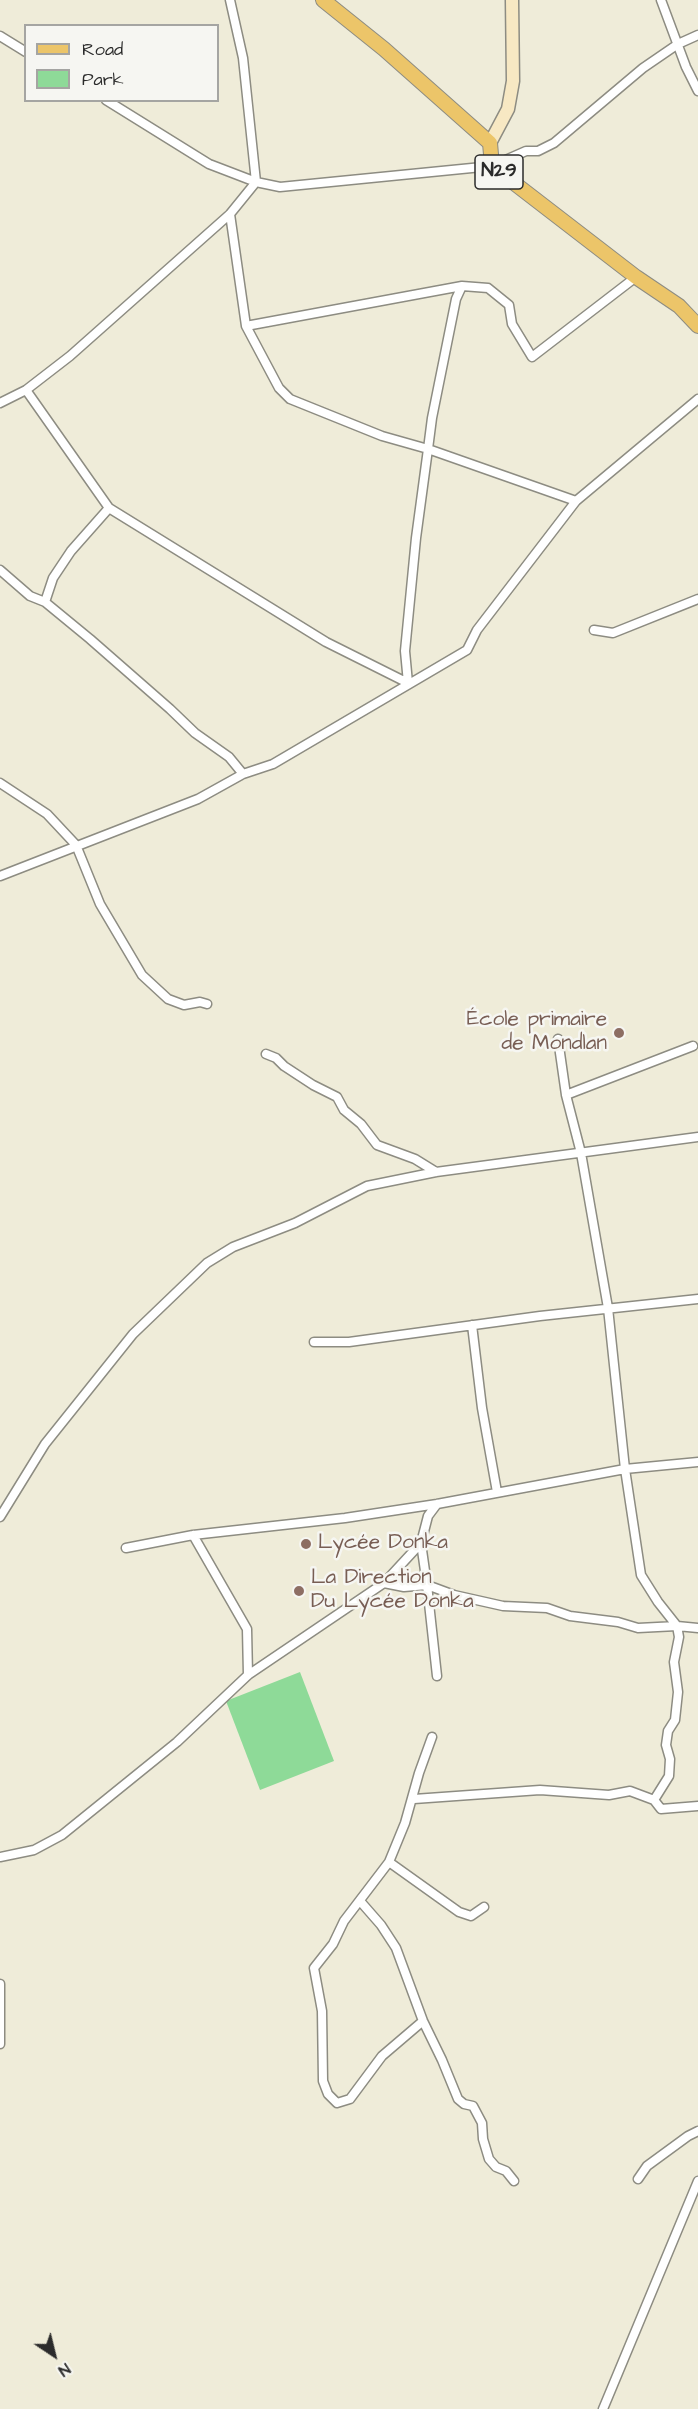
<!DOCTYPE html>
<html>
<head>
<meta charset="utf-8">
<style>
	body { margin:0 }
	#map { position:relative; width:698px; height:2409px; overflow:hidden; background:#efecd9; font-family:"Architects Daughter",sans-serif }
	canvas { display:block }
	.legend { position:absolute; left:24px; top:24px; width:195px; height:78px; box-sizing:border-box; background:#f6f6f2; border:2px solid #a5a5a2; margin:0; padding:8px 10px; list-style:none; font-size:18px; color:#2b2b2b }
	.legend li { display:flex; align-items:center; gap:12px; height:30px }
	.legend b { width:30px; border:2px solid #a5a5a2 }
	.north { position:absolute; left:24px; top:2325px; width:60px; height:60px; -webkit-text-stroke:4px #f6f6f2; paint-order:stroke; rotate:145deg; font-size:16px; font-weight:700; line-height:24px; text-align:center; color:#2b2b2b }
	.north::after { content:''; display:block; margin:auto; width:21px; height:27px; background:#2b2b2b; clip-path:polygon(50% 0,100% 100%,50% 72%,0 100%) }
</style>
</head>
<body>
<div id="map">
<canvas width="698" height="2409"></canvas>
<ul class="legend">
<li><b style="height:8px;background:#ecc569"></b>Road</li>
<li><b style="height:16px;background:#8eda98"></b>Park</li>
</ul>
<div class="north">N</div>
</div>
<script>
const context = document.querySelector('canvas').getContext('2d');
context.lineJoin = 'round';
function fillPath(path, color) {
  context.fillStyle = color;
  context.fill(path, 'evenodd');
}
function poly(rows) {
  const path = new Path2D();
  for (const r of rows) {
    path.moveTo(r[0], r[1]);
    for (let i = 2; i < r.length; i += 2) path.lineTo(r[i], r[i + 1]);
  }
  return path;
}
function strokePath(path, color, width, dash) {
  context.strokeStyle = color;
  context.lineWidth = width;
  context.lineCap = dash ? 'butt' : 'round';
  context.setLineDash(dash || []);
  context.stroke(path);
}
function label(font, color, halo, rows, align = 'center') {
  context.font = font + ' "Architects Daughter",sans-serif';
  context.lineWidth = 5;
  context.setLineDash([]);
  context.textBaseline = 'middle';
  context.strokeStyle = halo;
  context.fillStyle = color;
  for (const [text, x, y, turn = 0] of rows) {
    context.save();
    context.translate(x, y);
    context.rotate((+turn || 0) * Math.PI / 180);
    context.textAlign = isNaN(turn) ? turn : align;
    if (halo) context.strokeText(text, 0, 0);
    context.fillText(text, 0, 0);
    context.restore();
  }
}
fillPath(poly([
	[300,1672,334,1761,260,1790,226,1701]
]), '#8eda98');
const street = poly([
	[661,0,686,67,698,91],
	[0,36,26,52],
	[106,100,209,164,256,182,280,187,492,166,526,151,538,151,554,143,643,68,678,44,698,35],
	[230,214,246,326],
	[462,286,488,288,509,305,512,324,532,357,636,277],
	[26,390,109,508,326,642,408,683],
	[0,403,26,390,70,356,230,214,256,182,243,58,230,0],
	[0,570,30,596,45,602,90,639,170,709,195,733,229,757,243,774],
	[45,602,53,578,71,551,109,508],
	[594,630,613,633,698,599],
	[408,683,405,651,416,538,428,449,432,418,456,299,462,286,246,326,279,388,290,399,382,436,428,449,576,501],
	[0,783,47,814,76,845,100,904,142,975,168,999,184,1005,200,1002,207,1004],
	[0,876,198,799,243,774,273,764,467,650,477,630,576,501,698,399],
	[558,1039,566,1095,581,1153,608,1308,625,1469,641,1575,658,1602,677,1626,698,1628],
	[266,1054,276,1058,284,1066,313,1085,337,1097,344,1110,361,1124,377,1145,415,1159,436,1172],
	[566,1095,693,1046],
	[472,1325,482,1408,497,1492],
	[314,1342,349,1342,540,1316,698,1299],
	[0,1517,45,1444,133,1334,207,1263,233,1247,295,1223,367,1186,436,1172,698,1137],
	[193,1535,247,1629,248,1675],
	[421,1543,427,1585,454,1595,503,1606,547,1608,570,1616,618,1622,638,1628,677,1626,679,1637,674,1662,678,1692,675,1720,668,1731,666,1745,670,1759,669,1776,654,1800],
	[126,1548,193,1535,345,1518,437,1504,625,1469,698,1462],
	[384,1583,404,1587,427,1585,437,1676],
	[414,1799,540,1790,609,1795,630,1791,654,1800,661,1809,698,1806],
	[0,1857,34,1850,62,1835,177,1742,248,1675,384,1583,421,1543,428,1516,437,1504],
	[389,1862,459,1912,471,1916,484,1907],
	[360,1901,381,1925,396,1948,423,2021,442,2060,458,2099,464,2104,473,2106,482,2123,483,2139,489,2159,496,2167,506,2171,514,2181],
	[0,1984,0,2044],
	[423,2021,382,2056,350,2099,337,2103,328,2094,323,2081,322,2011,314,1968,333,1944,344,1921,389,1862,405,1823,419,1773,432,1737],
	[638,2179,647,2166,688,2136,698,2131],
	[603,2409,698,2181]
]);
const secondary = poly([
	[490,143,508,109,513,81,512,0]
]);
const primary = poly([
	[323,0,384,49,490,143,492,166,636,277,679,306,698,326]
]);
strokePath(street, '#8d8c82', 11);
strokePath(secondary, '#8d8c82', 15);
strokePath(primary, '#8d8c82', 16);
strokePath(street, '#fff', 8);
strokePath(secondary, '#f7e8c3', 12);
strokePath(primary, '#ecc569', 14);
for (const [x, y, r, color] of [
	[619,1033,6,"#8d6e63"],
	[306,1544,6,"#8d6e63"],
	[299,1591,6,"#8d6e63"]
]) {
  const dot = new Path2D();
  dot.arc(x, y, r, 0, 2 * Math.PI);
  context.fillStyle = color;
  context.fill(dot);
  strokePath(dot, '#f6f6f2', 2);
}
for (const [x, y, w] of [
	[499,172,48]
]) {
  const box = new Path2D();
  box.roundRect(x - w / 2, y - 17, w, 34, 4.5);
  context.fillStyle = '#f6f6f2';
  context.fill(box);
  strokePath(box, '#2b2b2b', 1.5);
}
label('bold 20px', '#2b2b2b', null, [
	["N29",499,172]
]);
label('21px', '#785e54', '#f6f6f2', [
	["École primaire",607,1021,"right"],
	["de Mondlan",607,1045,"right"],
	["Lycée Donka",318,1544],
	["La Direction",311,1579],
	["Du Lycée Donka",311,1603]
], 'left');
</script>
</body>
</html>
